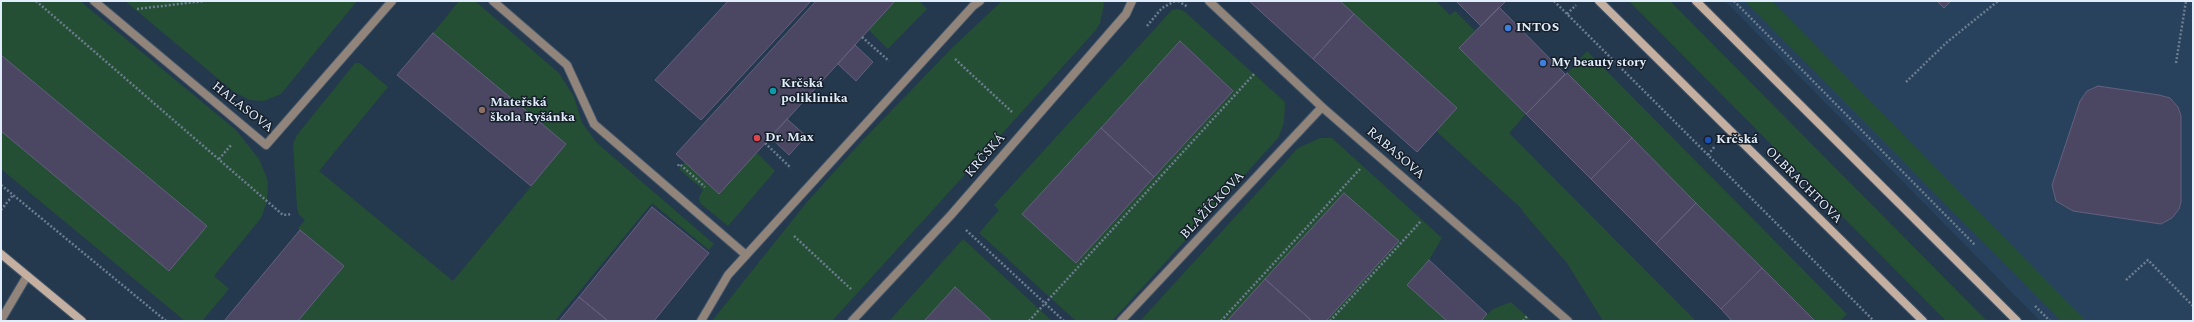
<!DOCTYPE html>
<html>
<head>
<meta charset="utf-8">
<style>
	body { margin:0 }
	#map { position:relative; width:2194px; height:322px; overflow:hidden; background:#24384e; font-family:Spectral,serif }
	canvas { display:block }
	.frame { position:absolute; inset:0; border:2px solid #e1edfb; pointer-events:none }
</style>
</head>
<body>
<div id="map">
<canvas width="2194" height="322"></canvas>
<div class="frame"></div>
</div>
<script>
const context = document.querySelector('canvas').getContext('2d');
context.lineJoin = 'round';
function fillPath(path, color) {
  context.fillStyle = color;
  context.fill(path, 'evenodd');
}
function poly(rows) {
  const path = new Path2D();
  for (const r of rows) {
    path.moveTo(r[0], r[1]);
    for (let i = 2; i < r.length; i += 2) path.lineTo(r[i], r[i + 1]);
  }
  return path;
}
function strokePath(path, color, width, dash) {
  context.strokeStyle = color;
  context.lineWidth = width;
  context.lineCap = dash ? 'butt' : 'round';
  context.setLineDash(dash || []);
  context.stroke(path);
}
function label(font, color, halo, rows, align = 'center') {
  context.font = font + ' Spectral,serif';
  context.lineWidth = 3;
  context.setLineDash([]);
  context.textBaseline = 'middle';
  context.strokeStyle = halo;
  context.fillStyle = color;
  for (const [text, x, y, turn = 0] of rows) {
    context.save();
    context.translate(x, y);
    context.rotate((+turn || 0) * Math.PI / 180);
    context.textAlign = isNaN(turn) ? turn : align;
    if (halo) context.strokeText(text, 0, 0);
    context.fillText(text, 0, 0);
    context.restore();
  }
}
fillPath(poly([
	[1725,1,2193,1,2193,321,2040,321]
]), '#28425d');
fillPath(poly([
	[1,1,80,1,236,130,259,159,268,181,267,202,261,218,214,276,229,289,202,321,185,321,1,169,1,131,169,271,207,226,1,55],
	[125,1,357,1,281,94,264,101,250,100,234,92],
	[459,1,475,1,559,73,574,97,582,123,597,143,714,244,709,250,652,203,555,321,298,321,344,266,298,228,305,220,299,215,297,208,293,144,297,135,355,63,360,63,388,87,319,171,453,281,566,144,433,33],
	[895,1,919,1,927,9,888,49,869,30],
	[1002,1,1103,1,1104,5,1100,23,1096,30,832,321,712,321,807,202,862,141,953,47],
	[1340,1,1436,1,1450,15,1455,11,1475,31,1459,48,1526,114,1509,133,1696,321,1603,321,1567,263,1522,211,1523,210,1436,131,1457,108],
	[1629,1,1670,1,1987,321,1946,321],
	[1745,1,1772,1,2086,321,2061,321],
	[1178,9,1184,11,1285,102,1284,123,1278,138,1112,321,1076,321,979,233,999,210,994,205,1172,10],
	[1180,41,1233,91,1076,263,1022,214],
	[1587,51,1847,314,1840,321,1815,321,1567,74],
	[1320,138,1332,138,1442,238,1429,260,1407,285,1447,321,1326,321,1399,241,1227,321,1140,321,1298,148],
	[756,152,775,171,728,226,700,203,699,197,703,190,679,169,685,162,719,194],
	[963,239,1052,321,992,321,955,287,924,321,889,321],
	[1511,302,1532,321,1481,321,1493,309]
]), '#244f34');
const building = poly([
	[728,1,811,1,701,120,655,80,728,1],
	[816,1,895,1,719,194,676,154,816,1],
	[1249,1,1340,1,1354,14,1313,59,1249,1],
	[1456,1,1506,1,1481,26,1456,1],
	[1937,1,1951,1,1944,8,1937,1],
	[1499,7,1565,74,1526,114,1459,48,1499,7],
	[1354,14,1457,108,1417,152,1313,59,1354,14],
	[433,33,566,144,531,186,397,75,433,33],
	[1180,41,1233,91,1154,177,1101,128,1180,41],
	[855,45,873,62,856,81,838,64,855,45],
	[1,55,207,226,169,271,1,131,1,55],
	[1567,73,1632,138,1591,179,1526,114,1567,73],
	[2098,86,2159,95,2170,98,2178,107,2181,116,2181,202,2179,209,2172,218,2161,224,2073,211,2056,201,2052,185,2080,101,2087,91,2098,86],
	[787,119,806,136,789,155,770,137,787,119],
	[1101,128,1154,177,1076,263,1022,214,1101,128],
	[1632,138,1696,203,1656,244,1591,179,1632,138],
	[1344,193,1399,241,1326,321,1312,321,1265,279,1344,193],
	[1696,203,1762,268,1721,309,1656,244,1696,203],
	[652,207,709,253,654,321,608,321,579,297,652,207],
	[300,230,344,266,298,321,224,321,300,230],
	[1429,260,1487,314,1481,321,1447,321,1407,285,1429,260],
	[1762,268,1815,321,1732,321,1721,309,1762,268],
	[1265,279,1312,321,1227,321,1265,279],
	[955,287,992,321,924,321,955,287],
	[579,297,608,321,559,321,579,297]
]);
fillPath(building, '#4b4763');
strokePath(building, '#64607e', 1);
const lane = poly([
	[493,1,567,65,594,124,746,255]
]);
const street = poly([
	[94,1,266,145,392,1],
	[1209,1,1322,107,1568,321],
	[1,320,27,276],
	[701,321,728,275,973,6,980,1],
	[852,321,951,215,1126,14,1132,1],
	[1121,321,1322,107]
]);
const secondary = poly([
	[1599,1,1923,321],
	[1696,1,2017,321],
	[1,254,82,321]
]);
strokePath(lane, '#42556a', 10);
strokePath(street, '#42556a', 10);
strokePath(secondary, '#42556a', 10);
strokePath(poly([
	[36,1,283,215,292,214],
	[1178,1,1188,7],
	[1554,1,1874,321],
	[1734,1,1975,245],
	[137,9,204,1],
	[1567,14,1576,5],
	[1147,26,1162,8,1175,1],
	[862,37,889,61],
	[955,59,1012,112],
	[2176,63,2186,1],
	[1906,82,1946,43,1998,1],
	[765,143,791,168],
	[1708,155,1715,146],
	[219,159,232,144],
	[678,166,679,164,682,166,705,187],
	[1,185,166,321],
	[1,210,13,195],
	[966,230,1064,321],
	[794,236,852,290],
	[2126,280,2148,260,2193,306],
	[2035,306,2050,321],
	[1029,321,1255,73],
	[1221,321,1360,169],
	[1330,321,1421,221],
	[1523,321,1528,315]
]), '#6c7d90', 2.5, [2, 2]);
strokePath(lane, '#91847b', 8);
strokePath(street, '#91847b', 8);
strokePath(secondary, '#c4afa1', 8);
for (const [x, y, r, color] of [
	[1508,28,4,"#3f7fe0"],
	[1543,63,4,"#3f7fe0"],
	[773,91,4,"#0f9aa8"],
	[482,110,4,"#8d6e63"],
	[757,138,4,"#e0444e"],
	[1708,140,4,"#1a4fb4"]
]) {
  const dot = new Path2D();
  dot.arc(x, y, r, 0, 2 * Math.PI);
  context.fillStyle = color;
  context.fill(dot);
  strokePath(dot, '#161f29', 1.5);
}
label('bold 13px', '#e1edfb', '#161f29', [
	["INTOS",1516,28],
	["My beauty story",1551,63],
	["Krčská",781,84],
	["poliklinika",781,99],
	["Mateřská",490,103],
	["škola Ryšánka",490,118],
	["Dr. Max",765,138],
	["Krčská",1716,140]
], 'left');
label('13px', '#e1edfb', '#161f29', [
	["HALASOVA",242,108,38],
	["RABASOVA",1395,154,41],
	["KRČSKÁ",986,156,-49],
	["OLBRACHTOVA",1803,186,45],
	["BLAŽÍČKOVA",1213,206,-47]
]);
</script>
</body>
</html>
